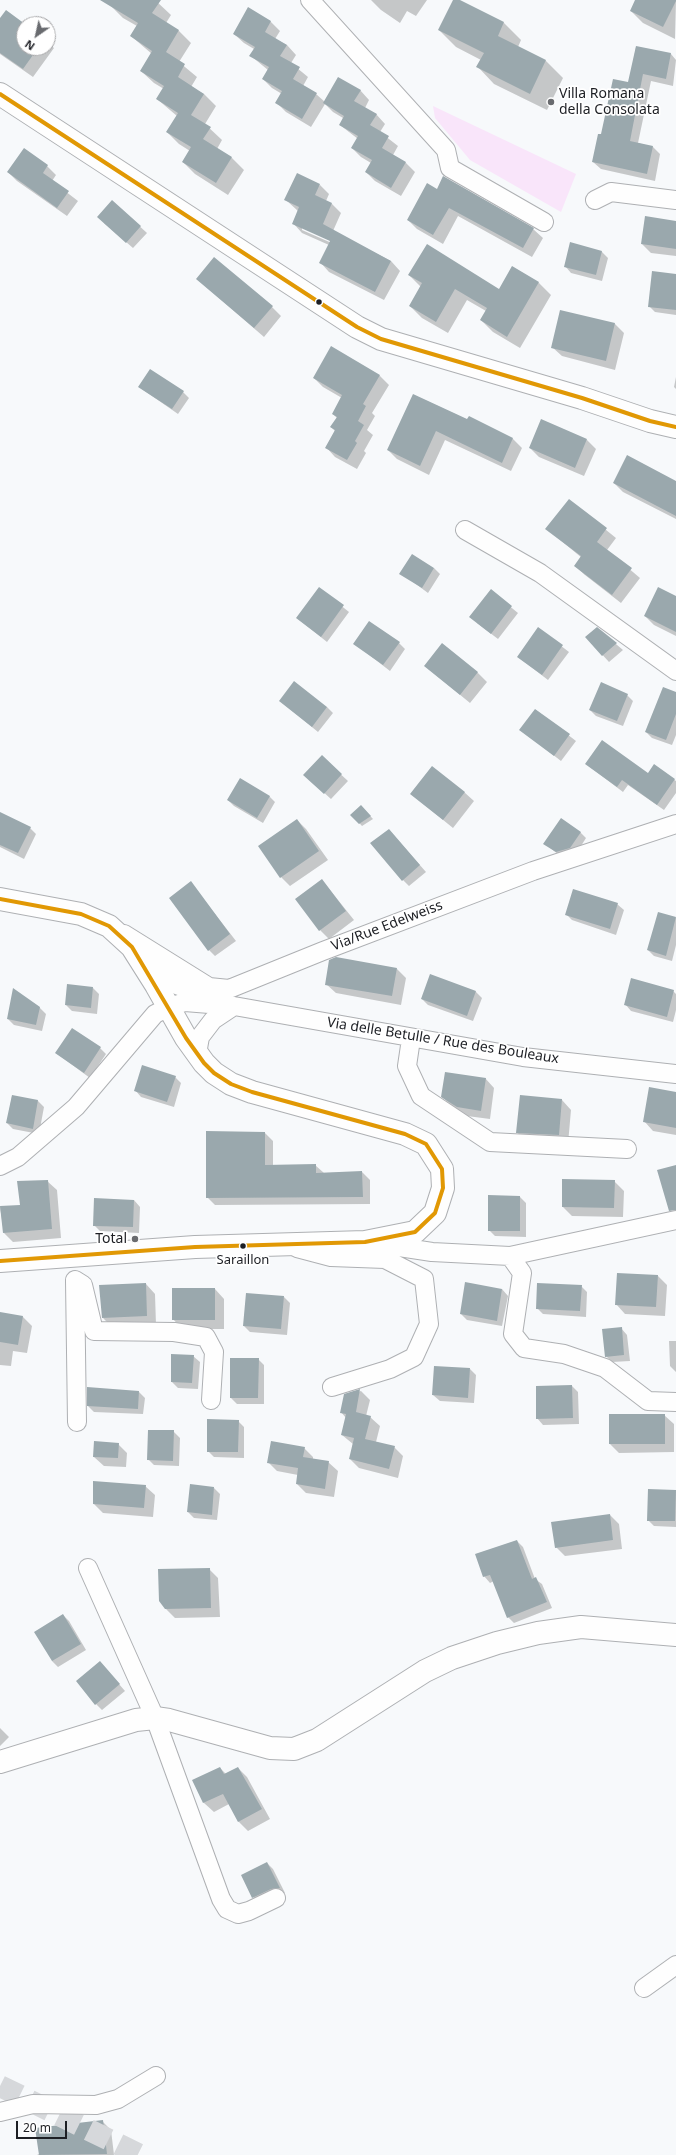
<!DOCTYPE html>
<html>
<head>
<meta charset="utf-8">
<style>
	body { margin:0 }
	#map { position:relative; width:676px; height:2155px; overflow:hidden; background:#f7f9fb; font-family:"Noto Sans",sans-serif }
	canvas { display:block }
	.north { position:absolute; left:16px; top:16px; width:40px; height:40px; box-sizing:border-box; background:#fff; border:1px solid #a5a5a7; border-radius:50%; rotate:214deg; font-size:11px; font-weight:700; line-height:16px; text-align:center; color:#1d1f24 }
	.north::after { content:''; display:block; margin:auto; width:14px; height:18px; background:#696b6f; clip-path:polygon(50% 0,100% 100%,50% 72%,0 100%) }
	.scale { position:absolute; left:16px; top:2121px; width:51px; height:18px; box-sizing:border-box; border:2px solid #1d1f24; border-top:0; padding-left:5px; font-size:12px; line-height:14px; white-space:nowrap; color:#1d1f24; -webkit-text-stroke:3px #fff; paint-order:stroke }
</style>
</head>
<body>
<div id="map">
<canvas width="676" height="2155"></canvas>
<div class="north">N</div>
<div class="scale">20 m</div>
</div>
<script>
const context = document.querySelector('canvas').getContext('2d');
context.lineJoin = 'round';
function fillPath(path, color) {
  context.fillStyle = color;
  context.fill(path, 'evenodd');
}
function poly(rows) {
  const path = new Path2D();
  for (const r of rows) {
    path.moveTo(r[0], r[1]);
    for (let i = 2; i < r.length; i += 2) path.lineTo(r[i], r[i + 1]);
  }
  return path;
}
function strokePath(path, color, width, dash) {
  context.strokeStyle = color;
  context.lineWidth = width;
  context.lineCap = dash ? 'butt' : 'round';
  context.setLineDash(dash || []);
  context.stroke(path);
}
function label(font, color, halo, rows, align = 'center') {
  context.font = font + ' "Noto Sans",sans-serif';
  context.lineWidth = 3.5;
  context.setLineDash([]);
  context.textBaseline = 'middle';
  context.strokeStyle = halo;
  context.fillStyle = color;
  for (const [text, x, y, turn = 0] of rows) {
    context.save();
    context.translate(x, y);
    context.rotate((+turn || 0) * Math.PI / 180);
    context.textAlign = isNaN(turn) ? turn : align;
    if (halo) context.strokeText(text, 0, 0);
    context.fillText(text, 0, 0);
    context.restore();
  }
}
fillPath(poly([
	[433,106,576,174,561,212,470,160,435,118]
]), '#f9e5fa');
fillPath(poly([
	[114,0,155,0,171,15,166,23,179,31,191,43,179,62,197,77,191,87,204,94,216,106,205,124,222,140,217,149,232,158,244,170,228,195,195,174,183,162,190,151,179,144,167,132,177,116,157,99,164,89,154,83,141,71,152,54,131,36,137,26,123,18,111,6],
	[371,0,427,0,416,16,407,11,400,23,381,10],
	[454,0,504,23,521,40,518,47,546,61,563,78,547,110,494,84,478,67,481,60,456,47,439,30],
	[636,0,676,0,675,39,643,23,631,11],
	[0,20,24,48,48,48,48,43,54,48,33,77,0,54],
	[270,21,280,31,275,39,287,45,296,55,291,63,308,77,303,86,316,94,325,102,360,90,369,100,365,108,376,114,385,124,380,132,398,146,393,155,406,163,415,172,401,196,375,181,366,172,371,163,361,157,352,148,358,139,340,125,343,118,333,112,325,104,311,127,286,112,277,103,282,94,272,88,263,79,268,70,251,56,254,49,244,43,234,34],
	[636,47,671,54,676,60,673,86,651,81,638,143,653,147,660,154,655,181,601,169,593,162,602,136,629,83],
	[47,166,56,175,52,181,78,201,67,216,17,181,8,172],
	[320,185,329,194,326,201,332,204,341,213,333,231,391,261,400,271,384,300,329,272,320,262,329,245,302,233,293,223,298,211,286,200],
	[302,227,335,243,334,244,302,230],
	[437,190,533,229,543,238,532,257,458,216,443,244,417,229,408,220],
	[112,201,147,233,133,248,104,223],
	[676,222,676,256,651,253,642,244],
	[571,244,602,252,608,258,602,281,571,273,565,266],
	[513,267,539,283,551,295,520,348,493,332,481,320,486,311,467,300,448,333,422,318,410,306,421,287,409,275,499,290],
	[676,275,676,315,655,312,649,306],
	[197,279,272,307,281,316,264,337],
	[561,311,615,324,624,333,615,370,562,356,552,347],
	[331,348,380,376,389,385,372,413,375,416,367,430,373,435,364,451,366,453,357,469,335,457,326,447,335,431,331,427,337,418,333,414,342,398,323,387,314,378],
	[676,377,676,389,674,387],
	[139,387,183,392,189,398,178,414],
	[414,395,468,420,469,417,513,439,522,448,511,471,445,440,429,475,397,459,388,450],
	[587,440,596,449,584,476,539,457,530,448],
	[676,482,676,519,623,492,614,483],
	[569,500,616,538,607,550,640,578,621,603,585,575,575,566,582,558,547,529],
	[434,568,440,574,428,593,401,573],
	[319,588,349,612,327,642,297,618],
	[491,591,518,613,498,639,477,623],
	[676,597,676,636,654,625,645,616],
	[597,628,623,650,609,662,586,637],
	[539,629,569,652,548,680,518,657],
	[399,643,405,649,390,671,355,644],
	[425,666,477,672,487,682,470,703],
	[676,693,676,735,672,745,652,738,646,732],
	[627,695,633,701,623,726,596,716,590,710],
	[280,701,327,707,333,713,318,732],
	[536,710,576,741,561,761,521,730],
	[322,757,348,781,331,799,311,781],
	[586,764,648,775,654,766,676,781,676,793,664,810,628,785,623,792],
	[464,792,474,801,453,828,411,794],
	[269,796,275,802,263,823,234,806,228,800],
	[361,806,373,819,362,826,352,815],
	[0,813,30,828,36,834,24,859,0,847],
	[297,820,306,829,328,860,290,886,281,877],
	[389,830,426,872,409,886,403,880],
	[580,832,586,838,576,854,563,858,545,844],
	[322,880,354,920,329,939,320,930],
	[191,883,236,941,215,956,209,950],
	[617,904,624,910,616,935,572,920,566,914],
	[659,913,676,918,676,945,672,961,654,956,648,950],
	[397,969,406,978,401,1005,336,993,326,984],
	[431,975,476,992,482,998,473,1021,428,1005,422,999],
	[93,988,99,994,97,1014,72,1011,66,1005],
	[673,991,676,994,676,1010,673,1022,631,1011,625,1004],
	[39,1007,46,1014,42,1031,14,1025,8,1019],
	[100,1048,106,1054,90,1078,56,1053],
	[175,1077,181,1083,174,1107,141,1097,135,1090],
	[485,1078,494,1088,490,1119,467,1116,452,1106,442,1097],
	[676,1093,676,1135,653,1131,644,1121],
	[12,1096,38,1101,44,1107,39,1134,13,1129,7,1123],
	[521,1096,562,1100,571,1110,568,1144,526,1142,517,1132],
	[264,1132,273,1141,273,1166,315,1165,324,1173,362,1172,370,1180,370,1204,215,1205,207,1197],
	[47,1181,57,1190,61,1238,13,1242,4,1233,0,1207,21,1206],
	[614,1181,624,1191,623,1217,572,1216,563,1207],
	[489,1196,520,1197,526,1203,526,1237,495,1236,489,1230],
	[134,1200,140,1207,139,1233,100,1231,94,1225],
	[658,1276,667,1285,665,1316,625,1314,616,1304],
	[146,1284,155,1294,156,1325,112,1327,103,1318],
	[581,1286,587,1292,586,1317,543,1314,537,1308],
	[215,1289,224,1299,224,1329,182,1329,173,1319],
	[502,1289,508,1296,502,1326,467,1320,461,1314],
	[284,1297,290,1303,287,1335,250,1332,244,1326],
	[0,1313,23,1317,32,1326,27,1353,13,1351,11,1366,0,1365],
	[621,1328,627,1335,630,1361,612,1362,606,1356],
	[669,1341,676,1341,676,1372,670,1366],
	[193,1356,200,1362,198,1389,178,1388,172,1382],
	[258,1359,264,1365,264,1404,237,1404,231,1398],
	[470,1369,476,1375,474,1403,440,1401,433,1395],
	[572,1386,578,1392,579,1424,543,1425,537,1418],
	[361,1391,370,1400,366,1416,370,1417,380,1426,376,1442,394,1447,403,1456,398,1478,359,1468,350,1459,353,1444,342,1435,346,1418,341,1412,345,1395],
	[139,1392,145,1398,143,1414,94,1412,88,1406],
	[664,1415,674,1424,674,1452,619,1453,610,1444],
	[238,1421,244,1427,244,1458,214,1457,208,1451],
	[173,1431,180,1438,179,1466,154,1465,148,1459],
	[95,1442,118,1444,127,1453,126,1467,104,1466,94,1457],
	[304,1448,313,1457,313,1460,328,1462,338,1471,334,1497,306,1493,297,1484,298,1475,277,1471,268,1462],
	[145,1486,155,1495,153,1517,103,1513,94,1504],
	[214,1488,220,1494,217,1520,194,1518,188,1512],
	[676,1491,676,1527,654,1526,648,1520],
	[610,1515,619,1524,622,1549,565,1556,556,1547],
	[517,1541,523,1547,535,1579,542,1584,552,1608,514,1623,508,1617,494,1581,490,1583,484,1576],
	[209,1569,218,1578,220,1617,175,1618,166,1609],
	[63,1615,69,1621,86,1650,58,1667,52,1661],
	[100,1662,125,1691,102,1710,96,1704],
	[0,1728,9,1737,0,1746],
	[220,1768,226,1774,238,1768,247,1777,270,1819,248,1831,239,1822,229,1804,214,1812,204,1803,194,1781],
	[267,1863,273,1869,285,1893,278,1894,259,1903,253,1897],
	[102,2121,111,2130,114,2155,37,2155]
]), '#0003');
fillPath(poly([
	[100,0,161,0,152,13,179,30,166,52,185,64,178,77,204,94,191,115,211,127,203,139,232,157,216,183,182,162,191,147,166,132,178,113,156,99,164,86,140,71,152,51,130,36,138,23],
	[453,0,460,0,504,22,498,36,546,60,530,94,476,67,484,53,438,30],
	[635,0,676,0,676,1,663,27,630,11],
	[248,7,271,21,265,32,287,45,280,56,300,67,293,79,317,93,302,119,275,103,282,91,262,79,269,67,249,56,255,47,233,34],
	[6,10,25,24,24,48,38,48,23,69,0,53,0,18],
	[636,46,671,53,666,79,643,74,630,141,653,146,647,174,592,162,598,134,601,134,613,79,628,82],
	[338,77,361,90,354,101,377,114,370,125,389,136,382,148,406,162,391,188,365,172,372,160,351,148,358,136,339,125,344,116,323,103],
	[24,148,48,165,43,173,69,191,57,208,7,172],
	[297,173,320,184,315,195,332,203,323,224,391,261,375,292,319,263,330,241,292,224,299,207,284,200],
	[443,176,534,228,523,248,449,208,433,235,407,220,427,183,437,189],
	[112,200,141,226,126,243,97,217],
	[645,216,676,221,676,249,641,244],
	[570,242,602,251,596,275,564,267],
	[427,244,499,289,512,266,539,282,507,337,480,320,487,308,455,289,436,322,409,306,422,283,408,275],
	[214,257,273,306,254,328,196,279],
	[652,271,676,274,676,310,648,307],
	[560,310,615,323,606,361,551,348],
	[331,346,380,375,363,404,366,406,358,421,364,425,355,441,357,443,347,460,325,448,335,430,330,427,337,417,332,414,342,395,313,378],
	[150,369,184,391,172,409,138,387],
	[413,394,467,419,469,416,513,438,502,463,436,431,420,466,387,450],
	[541,419,587,439,575,468,529,448],
	[627,455,676,481,676,516,613,483],
	[569,499,607,528,597,542,632,568,612,595,574,566,581,556,545,529],
	[412,554,434,568,422,588,399,574],
	[319,587,344,605,321,637,296,618],
	[658,587,676,596,676,632,644,616],
	[491,589,512,606,491,634,469,617],
	[369,621,400,642,383,665,353,644],
	[538,627,563,645,542,675,517,657],
	[597,627,617,643,602,656,585,637],
	[442,643,478,672,460,695,424,666],
	[294,681,327,707,312,727,279,701],
	[601,682,628,694,617,721,589,710],
	[663,687,676,692,676,714,666,740,645,732],
	[535,709,570,734,554,756,519,730],
	[602,740,648,773,654,764,675,779,657,805,622,780,617,787,585,764],
	[322,755,342,774,324,794,303,775],
	[432,766,465,792,443,820,410,794],
	[240,778,270,796,257,818,227,800],
	[361,805,371,816,359,824,350,815],
	[0,812,31,827,18,853,0,845],
	[561,818,581,832,570,848,556,852,543,844],
	[297,819,319,851,280,878,258,846],
	[389,829,420,865,402,881,370,843],
	[322,879,346,911,319,931,295,899],
	[191,881,230,934,208,951,169,898],
	[573,889,618,903,610,929,565,915],
	[658,912,676,917,666,956,647,950],
	[336,957,397,968,392,996,325,985,329,960],
	[430,974,476,991,467,1016,421,999],
	[631,978,674,990,667,1017,624,1005],
	[67,984,93,987,91,1008,65,1005],
	[13,988,40,1007,36,1025,7,1019],
	[72,1028,101,1047,84,1073,55,1053],
	[142,1065,176,1076,167,1102,134,1091],
	[445,1072,486,1078,481,1111,457,1107,441,1097],
	[649,1087,676,1092,676,1128,643,1122],
	[12,1095,38,1100,33,1129,6,1123],
	[520,1095,562,1099,559,1135,516,1133],
	[206,1131,265,1132,265,1165,316,1164,316,1173,362,1171,363,1197,206,1198],
	[676,1165,676,1210,669,1211,657,1170],
	[562,1179,615,1180,614,1208,562,1207],
	[48,1180,52,1229,3,1233,0,1206,20,1205,17,1181],
	[488,1195,520,1196,520,1231,488,1231],
	[94,1198,134,1200,133,1227,93,1226],
	[617,1273,658,1275,656,1307,615,1305],
	[465,1282,502,1289,497,1321,460,1314],
	[146,1283,147,1316,102,1318,99,1285],
	[537,1283,582,1285,580,1311,536,1309],
	[172,1288,215,1288,215,1320,172,1320],
	[246,1293,284,1296,281,1329,243,1326],
	[0,1312,23,1316,18,1345,0,1342],
	[622,1327,624,1355,605,1357,602,1329],
	[171,1354,194,1355,192,1383,171,1382],
	[230,1358,259,1358,258,1398,230,1398],
	[434,1366,470,1368,468,1398,432,1395],
	[572,1385,573,1418,536,1419,536,1386],
	[87,1387,139,1391,138,1409,87,1406],
	[360,1389,356,1412,371,1416,365,1439,395,1446,389,1469,349,1459,354,1438,341,1435,346,1414,340,1413,344,1394],
	[609,1414,665,1414,665,1444,609,1444],
	[207,1419,239,1420,238,1452,207,1452],
	[148,1430,174,1430,173,1461,147,1460],
	[94,1441,119,1443,118,1458,93,1457],
	[271,1441,305,1447,303,1457,329,1461,325,1489,296,1484,298,1468,267,1463],
	[93,1481,146,1485,144,1508,93,1504],
	[190,1484,214,1487,212,1515,187,1512],
	[648,1489,676,1490,675,1521,647,1521],
	[610,1514,613,1540,555,1548,551,1522],
	[517,1540,532,1579,536,1577,547,1602,507,1618,490,1575,483,1577,475,1554],
	[210,1568,211,1608,165,1609,159,1601,158,1569],
	[63,1614,81,1644,52,1661,34,1632],
	[100,1661,120,1684,95,1705,76,1681],
	[220,1767,224,1774,238,1767,262,1809,238,1822,223,1794,203,1803,192,1780],
	[267,1862,280,1888,271,1889,252,1898,241,1875],
	[103,2120,107,2154,39,2155,35,2128]
]), '#9aa8ad');
strokePath(poly([
	[0,2086,140,2155]
]), '#d6d8db', 22, [22, 11]);
const street = poly([
	[310,0,446,150,450,168,544,222],
	[595,200,611,192,676,200],
	[465,530,540,573,676,671],
	[124,934,209,987,229,989,323,951,533,871,676,824],
	[145,966,174,984,212,998],
	[411,1039,407,1066,421,1096,490,1142,627,1149],
	[197,1054,200,1037,213,1020,234,1006],
	[0,1166,18,1157,76,1107,155,1014,169,1007,185,1002,234,1006,523,1057,676,1074],
	[373,1243,432,1252,510,1256,676,1220],
	[297,1248,331,1257,385,1259,424,1279,429,1324,414,1357,390,1369,332,1387],
	[510,1256,522,1273,513,1334,524,1348,564,1354,605,1368,648,1401,676,1402],
	[75,1280,83,1285,94,1331,174,1332,206,1337,214,1352,211,1400],
	[75,1281,77,1422],
	[88,1568,155,1718,221,1899,227,1909,238,1914,249,1911,276,1898],
	[644,1988,676,1965],
	[0,2112,33,2104,96,2105,118,2099,156,2076]
]);
const secondary = poly([
	[0,94,357,327,381,339,582,398,650,421,676,427],
	[0,899,81,914,109,926,132,947,156,985,186,1038,204,1063,214,1073,231,1084,252,1092,405,1134,426,1144,442,1169,443,1188,435,1213,415,1232,365,1242,195,1247,0,1261],
	[0,1762,136,1720,155,1718,169,1720,270,1748,294,1749,317,1740,425,1671,452,1658,497,1643,538,1633,581,1627,676,1635]
]);
strokePath(street, '#aeb0b3', 20);
strokePath(secondary, '#aeb0b3', 24);
strokePath(street, '#fefefe', 18);
strokePath(secondary, '#fefefe', 22);
strokePath(poly([
	[0,94,357,327,381,339,582,398,650,421,676,427],
	[0,899,81,914,109,926,132,947,186,1038,204,1063,214,1073,231,1084,252,1092,405,1134,426,1144,442,1169,443,1188,435,1213,415,1232,365,1242,195,1247,0,1261]
]), '#e19804', 4);
for (const [x, y, r, color] of [
	[551,102,4,"#696b6f"],
	[319,302,3.5,"#1d1f24"],
	[135,1239,4,"#696b6f"],
	[243,1246,3.5,"#1d1f24"]
]) {
  const dot = new Path2D();
  dot.arc(x, y, r, 0, 2 * Math.PI);
  context.fillStyle = color;
  context.fill(dot);
  strokePath(dot, '#fff', 1.5);
}
label('13px', '#1d1f24', '#fff', [
	["Saraillon",243,1260]
]);
label('14px', '#1d1f24', '#fff', [
	["Villa Romana",559,94],
	["della Consolata",559,110],
	["Total",127,1239,"right"]
], 'left');
label('14px', '#1d1f24', '#fff', [
	["Via/Rue Edelweiss",387,926,-21],
	["Via delle Betulle / Rue des Bouleaux",443,1041,9]
]);
</script>
</body>
</html>
